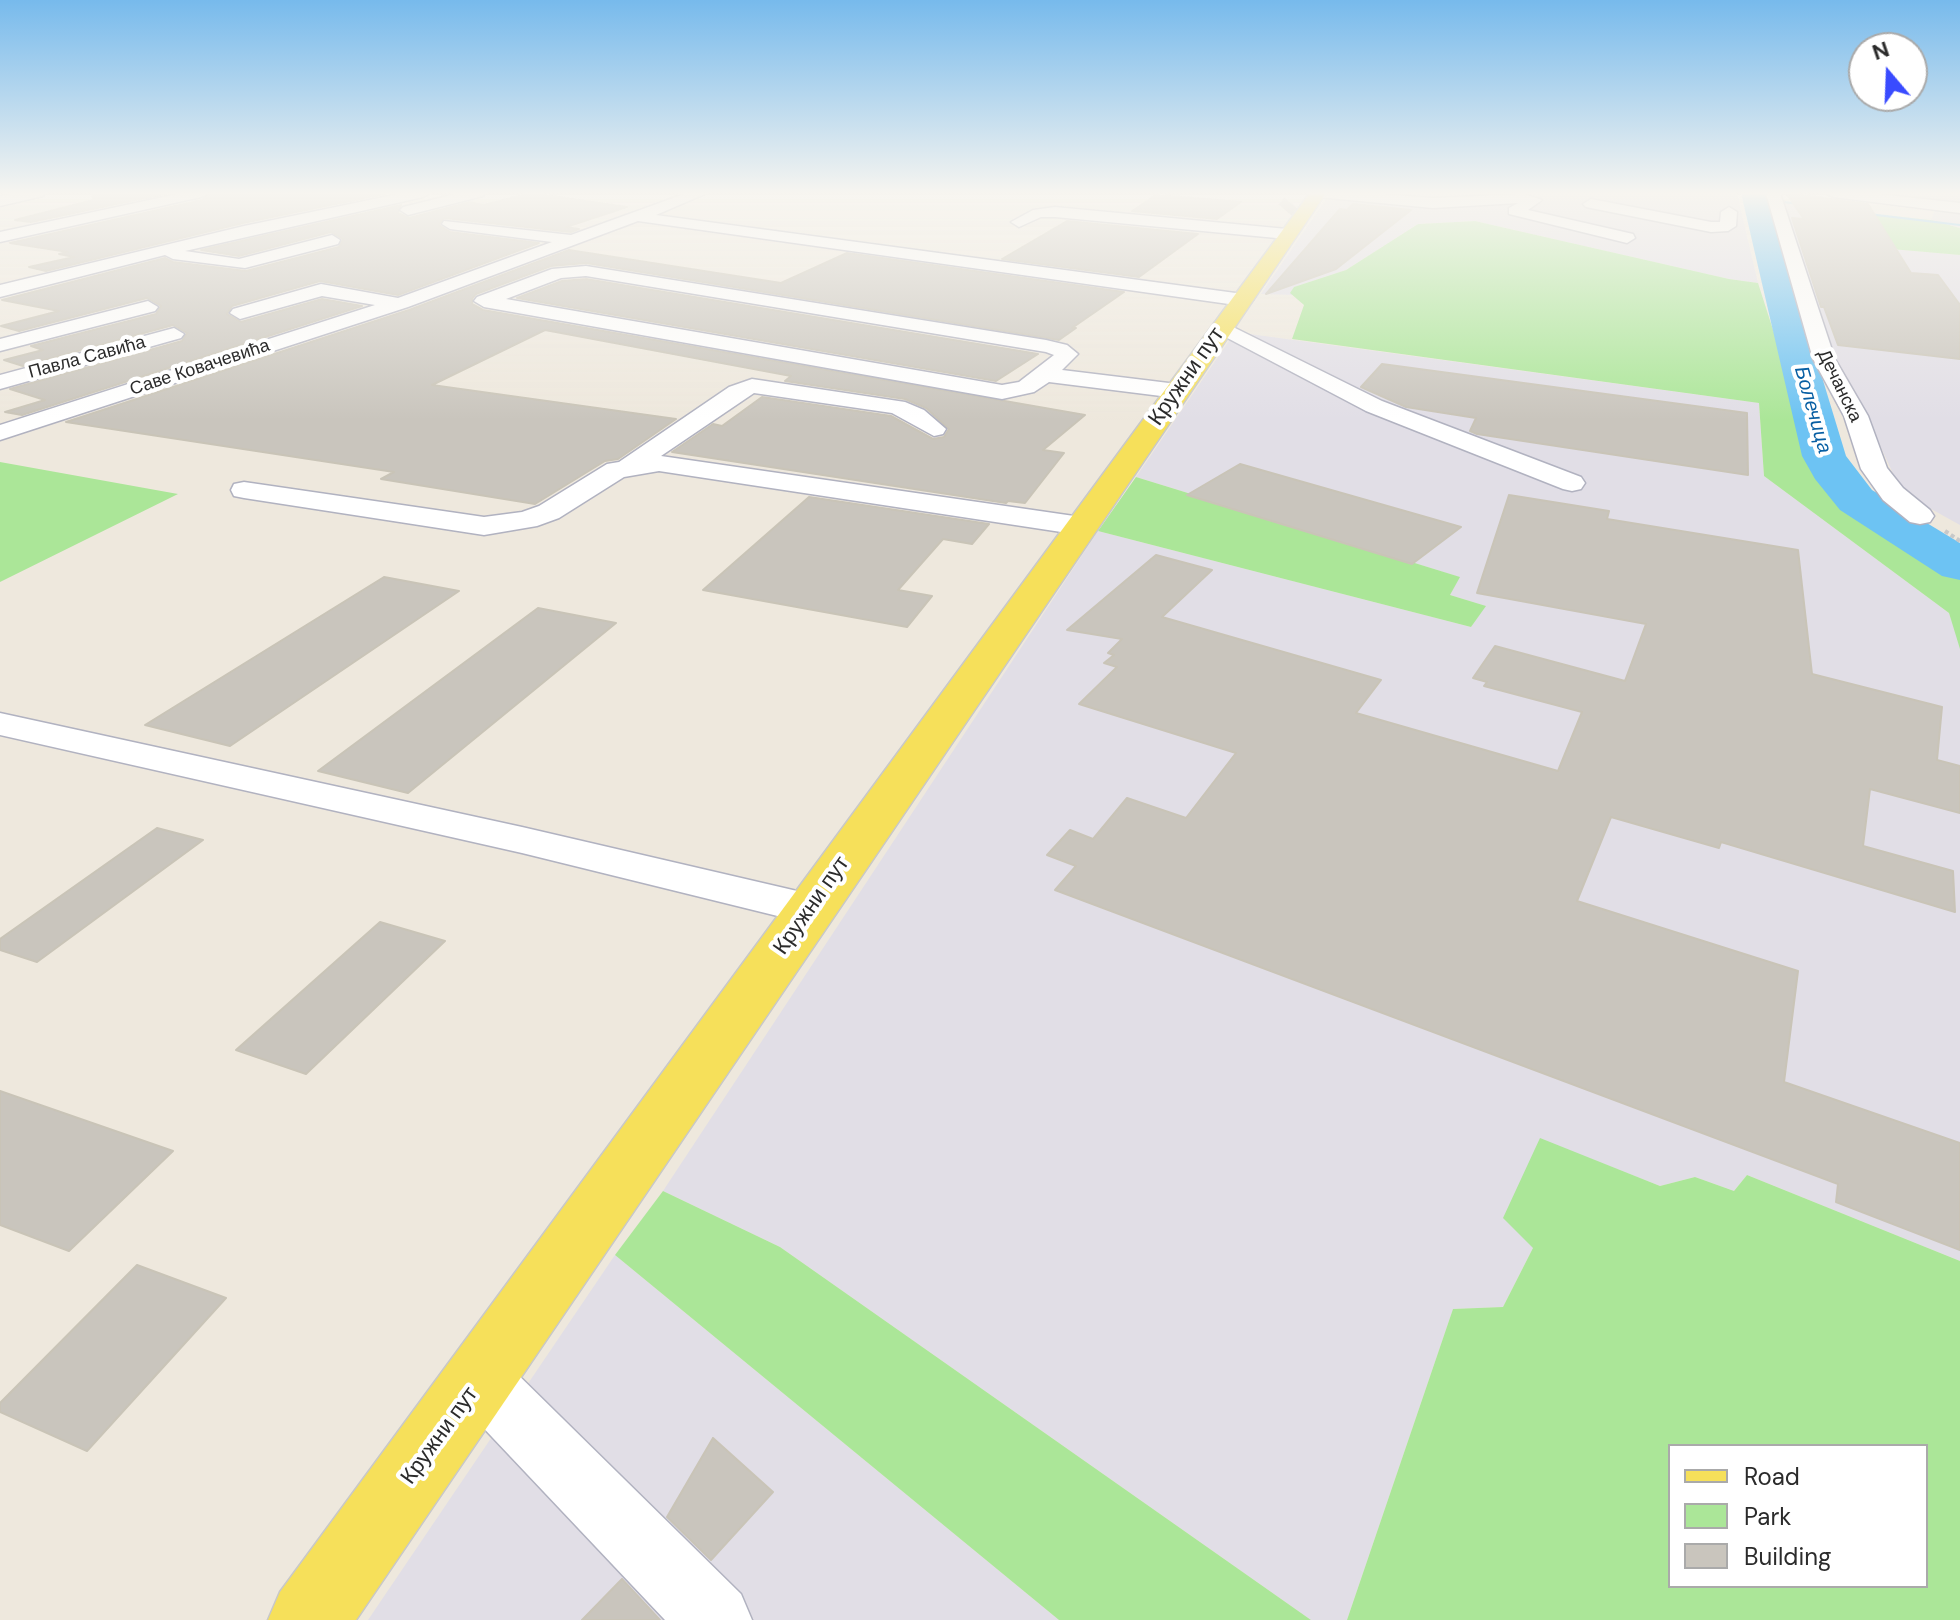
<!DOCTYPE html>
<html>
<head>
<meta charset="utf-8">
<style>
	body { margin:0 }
	#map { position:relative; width:1960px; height:1620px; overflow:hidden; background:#eee8dd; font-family:"DM Sans",sans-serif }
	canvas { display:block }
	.legend { position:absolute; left:1668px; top:1444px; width:260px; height:144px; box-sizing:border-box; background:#fff; border:2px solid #aaa; margin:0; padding:10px 14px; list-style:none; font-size:24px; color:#2b2b2b }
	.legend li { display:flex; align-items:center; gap:16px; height:40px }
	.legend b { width:40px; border:2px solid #aaa }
	.north { position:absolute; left:1848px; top:32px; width:80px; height:80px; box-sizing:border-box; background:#fff; border:2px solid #aaa; border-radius:50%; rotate:341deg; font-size:22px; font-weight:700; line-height:32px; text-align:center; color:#2b2b2b }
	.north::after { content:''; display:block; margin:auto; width:28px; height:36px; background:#394bff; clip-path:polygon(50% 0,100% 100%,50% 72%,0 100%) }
</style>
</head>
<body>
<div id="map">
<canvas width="1960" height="1620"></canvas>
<ul class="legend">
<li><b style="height:10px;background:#f6e05a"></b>Road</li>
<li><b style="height:22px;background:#abe698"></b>Park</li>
<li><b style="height:22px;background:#c9c5bd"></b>Building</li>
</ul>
<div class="north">N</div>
</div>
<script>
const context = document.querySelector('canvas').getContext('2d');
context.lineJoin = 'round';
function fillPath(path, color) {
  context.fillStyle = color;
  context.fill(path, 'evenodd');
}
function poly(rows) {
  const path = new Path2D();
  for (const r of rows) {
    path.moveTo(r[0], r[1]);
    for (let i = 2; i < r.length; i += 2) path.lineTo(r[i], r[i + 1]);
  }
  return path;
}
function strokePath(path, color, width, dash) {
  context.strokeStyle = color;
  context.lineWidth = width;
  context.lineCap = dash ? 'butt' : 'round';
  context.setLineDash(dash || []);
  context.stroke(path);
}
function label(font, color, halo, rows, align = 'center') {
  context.font = font + ' "DM Sans",sans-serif';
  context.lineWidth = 8;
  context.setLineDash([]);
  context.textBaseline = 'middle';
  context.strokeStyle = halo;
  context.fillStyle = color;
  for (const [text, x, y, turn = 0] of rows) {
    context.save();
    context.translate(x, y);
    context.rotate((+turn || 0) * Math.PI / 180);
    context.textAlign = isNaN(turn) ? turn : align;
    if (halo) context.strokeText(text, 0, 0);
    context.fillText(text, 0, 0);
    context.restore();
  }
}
fillPath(poly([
	[1330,193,1737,193,1758,283,1729,279,1475,221,1418,224,1346,270,1294,287,1292,295,1261,294],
	[1818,193,1960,193,1960,228,1930,222,1936,207],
	[1778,200,1864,213,1891,249,1960,255,1960,525,1924,505,1897,482,1865,413,1831,352],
	[1235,332,1759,403,1764,476,1949,613,1960,644,1960,1261,1747,1175,1734,1191,1695,1177,1660,1186,1540,1139,1533,1248,1503,1307,1453,1309,1347,1620,1311,1620,780,1247,663,1191,1098,531,1471,627,1485,606,1450,595,1459,577,1136,477],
	[615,1255,1059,1620,368,1620]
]), '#e1dee6');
fillPath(poly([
	[1864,213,1931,220,1960,228,1960,255,1891,249],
	[1475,221,1729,279,1758,283,1820,476,1843,500,1960,575,1960,649,1949,613,1764,476,1759,403,1292,339,1304,305,1290,293,1294,287,1346,270,1418,224],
	[0,462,178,494,0,582],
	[1136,477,1460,577,1450,595,1486,606,1471,627,1098,531],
	[1540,1138,1660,1186,1695,1177,1734,1191,1747,1175,1960,1261,1960,1620,1347,1620,1453,1309,1503,1307,1533,1248,1503,1218],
	[1670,1446,1926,1446,1926,1586,1670,1586],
	[663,1191,780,1247,1311,1620,1059,1620,615,1255]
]), '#abe698');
fillPath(poly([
	[1785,201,1805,204,1807,205,1805,206,1784,203,1785,201],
	[1861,212,1960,224,1960,226,1859,214,1861,212]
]), '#6dc3f3');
fillPath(poly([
	[1741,193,1766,193,1846,456,1872,490,1960,543,1960,580,1942,576,1840,510,1815,479,1802,456,1741,193]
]), '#6dc3f3');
const building = poly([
	[92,193,169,193,31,222,15,220,93,200,92,193],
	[211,193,389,193,243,223,46,271,29,267,74,257,59,254,68,252,10,243,202,200,211,193],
	[531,193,627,207,566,227,579,229,571,232,444,218,439,225,450,232,539,243,398,295,320,281,232,306,227,314,241,322,322,299,362,306,22,415,5,412,45,400,10,389,182,341,187,333,173,325,23,366,4,360,43,350,31,346,156,314,161,306,147,298,19,331,1,326,59,311,2,300,165,258,173,262,246,271,339,247,343,239,331,232,239,256,201,250,401,205,398,213,409,218,470,202,483,205,531,193],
	[1786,193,1868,204,1911,273,1938,275,1960,305,1960,359,1838,345,1824,307,1821,307,1792,218,1804,219,1786,193],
	[1156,195,1241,202,1217,219,1132,211,1156,195],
	[1353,204,1411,210,1336,269,1266,294,1340,209,1347,210,1353,204],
	[1067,221,1198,234,1139,277,1002,259,1067,221],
	[569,250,781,283,847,253,1124,292,1072,328,1076,328,1059,340,586,263,551,266,476,294,472,299,472,304,483,310,1085,415,1043,450,1064,453,1025,503,1008,501,1006,503,672,452,713,424,722,426,762,397,891,416,933,439,944,437,949,429,926,408,905,399,785,381,791,376,545,330,432,385,676,419,618,459,605,461,535,504,381,479,394,472,66,422,409,310,569,250],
	[586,279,1038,354,996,381,517,298,562,281,586,279],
	[1382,364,1747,413,1748,475,1477,434,1470,431,1476,418,1406,407,1361,387,1382,364],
	[1240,464,1461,527,1412,564,1187,495,1240,464],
	[1509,495,1609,511,1607,519,1798,550,1812,674,1942,707,1937,760,1960,766,1960,813,1870,789,1863,846,1953,871,1955,912,1721,842,1719,848,1611,817,1577,901,1798,971,1784,1082,1960,1143,1960,1250,1836,1202,1838,1184,1055,890,1076,866,1047,855,1070,830,1093,839,1127,798,1186,818,1236,753,1079,704,1117,667,1104,663,1114,655,1108,653,1122,639,1067,630,1156,555,1212,570,1162,617,1381,680,1356,713,1558,771,1582,712,1484,686,1487,682,1473,678,1495,646,1625,681,1646,624,1477,593,1509,495],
	[809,497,989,524,972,544,943,539,898,590,932,596,907,627,703,590,809,497],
	[384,577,459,591,230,746,145,725,384,577],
	[538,608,616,623,408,793,318,771,538,608],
	[157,828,203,840,37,962,0,950,0,939,157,828],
	[380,922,445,941,306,1074,236,1050,380,922],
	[0,1091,173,1151,69,1251,0,1225,0,1091],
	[137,1265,226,1298,87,1451,0,1412,0,1403,137,1265],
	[713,1438,773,1492,711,1560,667,1517,713,1438],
	[622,1579,660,1620,582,1620,622,1579]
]);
fillPath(building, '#c9c5bd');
strokePath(building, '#c9c4b7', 2);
strokePath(poly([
	[1285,210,1291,203]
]), '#c7c2b9', 17, [17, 8]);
const minor = poly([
	[18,193,45,193,43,196,0,206,0,196,18,193],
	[182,193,208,193,201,197,0,242,0,232,182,193],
	[403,193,430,193,423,197,185,251,239,259,332,235,340,240,338,244,245,268,173,259,165,255,0,297,0,285,244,226,403,193],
	[460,193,485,193,483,196,408,215,400,210,403,207,460,193],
	[687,193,707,193,656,215,1243,294,1253,300,1243,306,638,221,408,307,0,440,0,425,375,305,322,296,240,319,230,313,233,309,321,284,398,298,552,242,450,229,442,224,444,221,571,235,687,193],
	[1311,193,1367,193,1433,198,1524,194,1542,200,1528,210,1633,234,1635,238,1627,243,1509,214,1509,208,1518,203,1433,208,1318,197,1311,193],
	[1766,193,1780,193,1835,359,1868,416,1887,468,1903,488,1930,510,1934,516,1930,522,1920,524,1910,522,1883,500,1861,469,1844,416,1813,359,1766,193],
	[1826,193,1869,193,1960,203,1960,213,1833,197,1826,193],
	[1591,199,1711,222,1720,222,1721,212,1729,207,1737,212,1736,226,1728,231,1711,232,1586,207,1583,204,1591,199],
	[1055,207,1287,229,1295,234,1287,239,1055,217,1041,217,1019,227,1011,222,1033,210,1055,207],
	[586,266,1046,340,1067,345,1078,354,1062,370,1177,384,1185,386,1188,391,1185,396,1177,398,1049,382,1034,392,1002,399,484,307,474,301,477,297,552,269,586,266],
	[586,276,1046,352,1054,355,1019,382,1002,385,506,299,561,278,586,276],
	[148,301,158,307,155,311,0,351,0,339,148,301],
	[1223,322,1382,401,1581,477,1585,483,1581,489,1572,491,1563,489,1366,411,1216,332,1213,328,1216,324,1223,322],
	[174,328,184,334,181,338,0,389,0,375,174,328],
	[752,379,905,402,924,410,946,429,943,434,934,436,892,413,754,393,661,456,1081,517,1091,520,1095,526,1091,532,1081,535,659,471,624,477,559,518,537,526,484,535,244,498,234,496,231,490,234,484,244,482,484,517,522,512,539,506,607,464,619,462,729,387,752,379],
	[0,713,522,827,810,894,826,899,832,909,826,919,810,924,522,853,0,735,0,713],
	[480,1350,502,1359,741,1594,752,1620,665,1620,458,1401,448,1380,458,1359,480,1350]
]);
const major = poly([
	[1310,193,1326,193,356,1620,268,1620,280,1592,1310,193]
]);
strokePath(minor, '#b1b2c0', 3);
strokePath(major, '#c8c8c8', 3);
strokePath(poly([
	[1945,531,1960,541]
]), '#c8c8c8', 4, [4, 3]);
fillPath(minor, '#fff');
fillPath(major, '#f6e05a');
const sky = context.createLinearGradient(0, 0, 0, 420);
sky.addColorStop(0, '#77baec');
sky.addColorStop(0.46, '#f7f5f0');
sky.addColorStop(1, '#f7f5f000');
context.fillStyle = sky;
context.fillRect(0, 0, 1960, 420);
label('18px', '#2b2b2b', '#fff', [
	["Павла Савића",87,358,-15],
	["Саве Ковачевића",200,368,-18],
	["Дечанска",1839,386,64]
]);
label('italic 20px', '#085fa3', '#fff', [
	["Болечица",1812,410,74]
]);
label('22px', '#2b2b2b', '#fff', [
	["Кружни пут",1187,377,-55],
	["Кружни пут",812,906,-55],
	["Кружни пут",440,1436,-54]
]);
</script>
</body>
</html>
